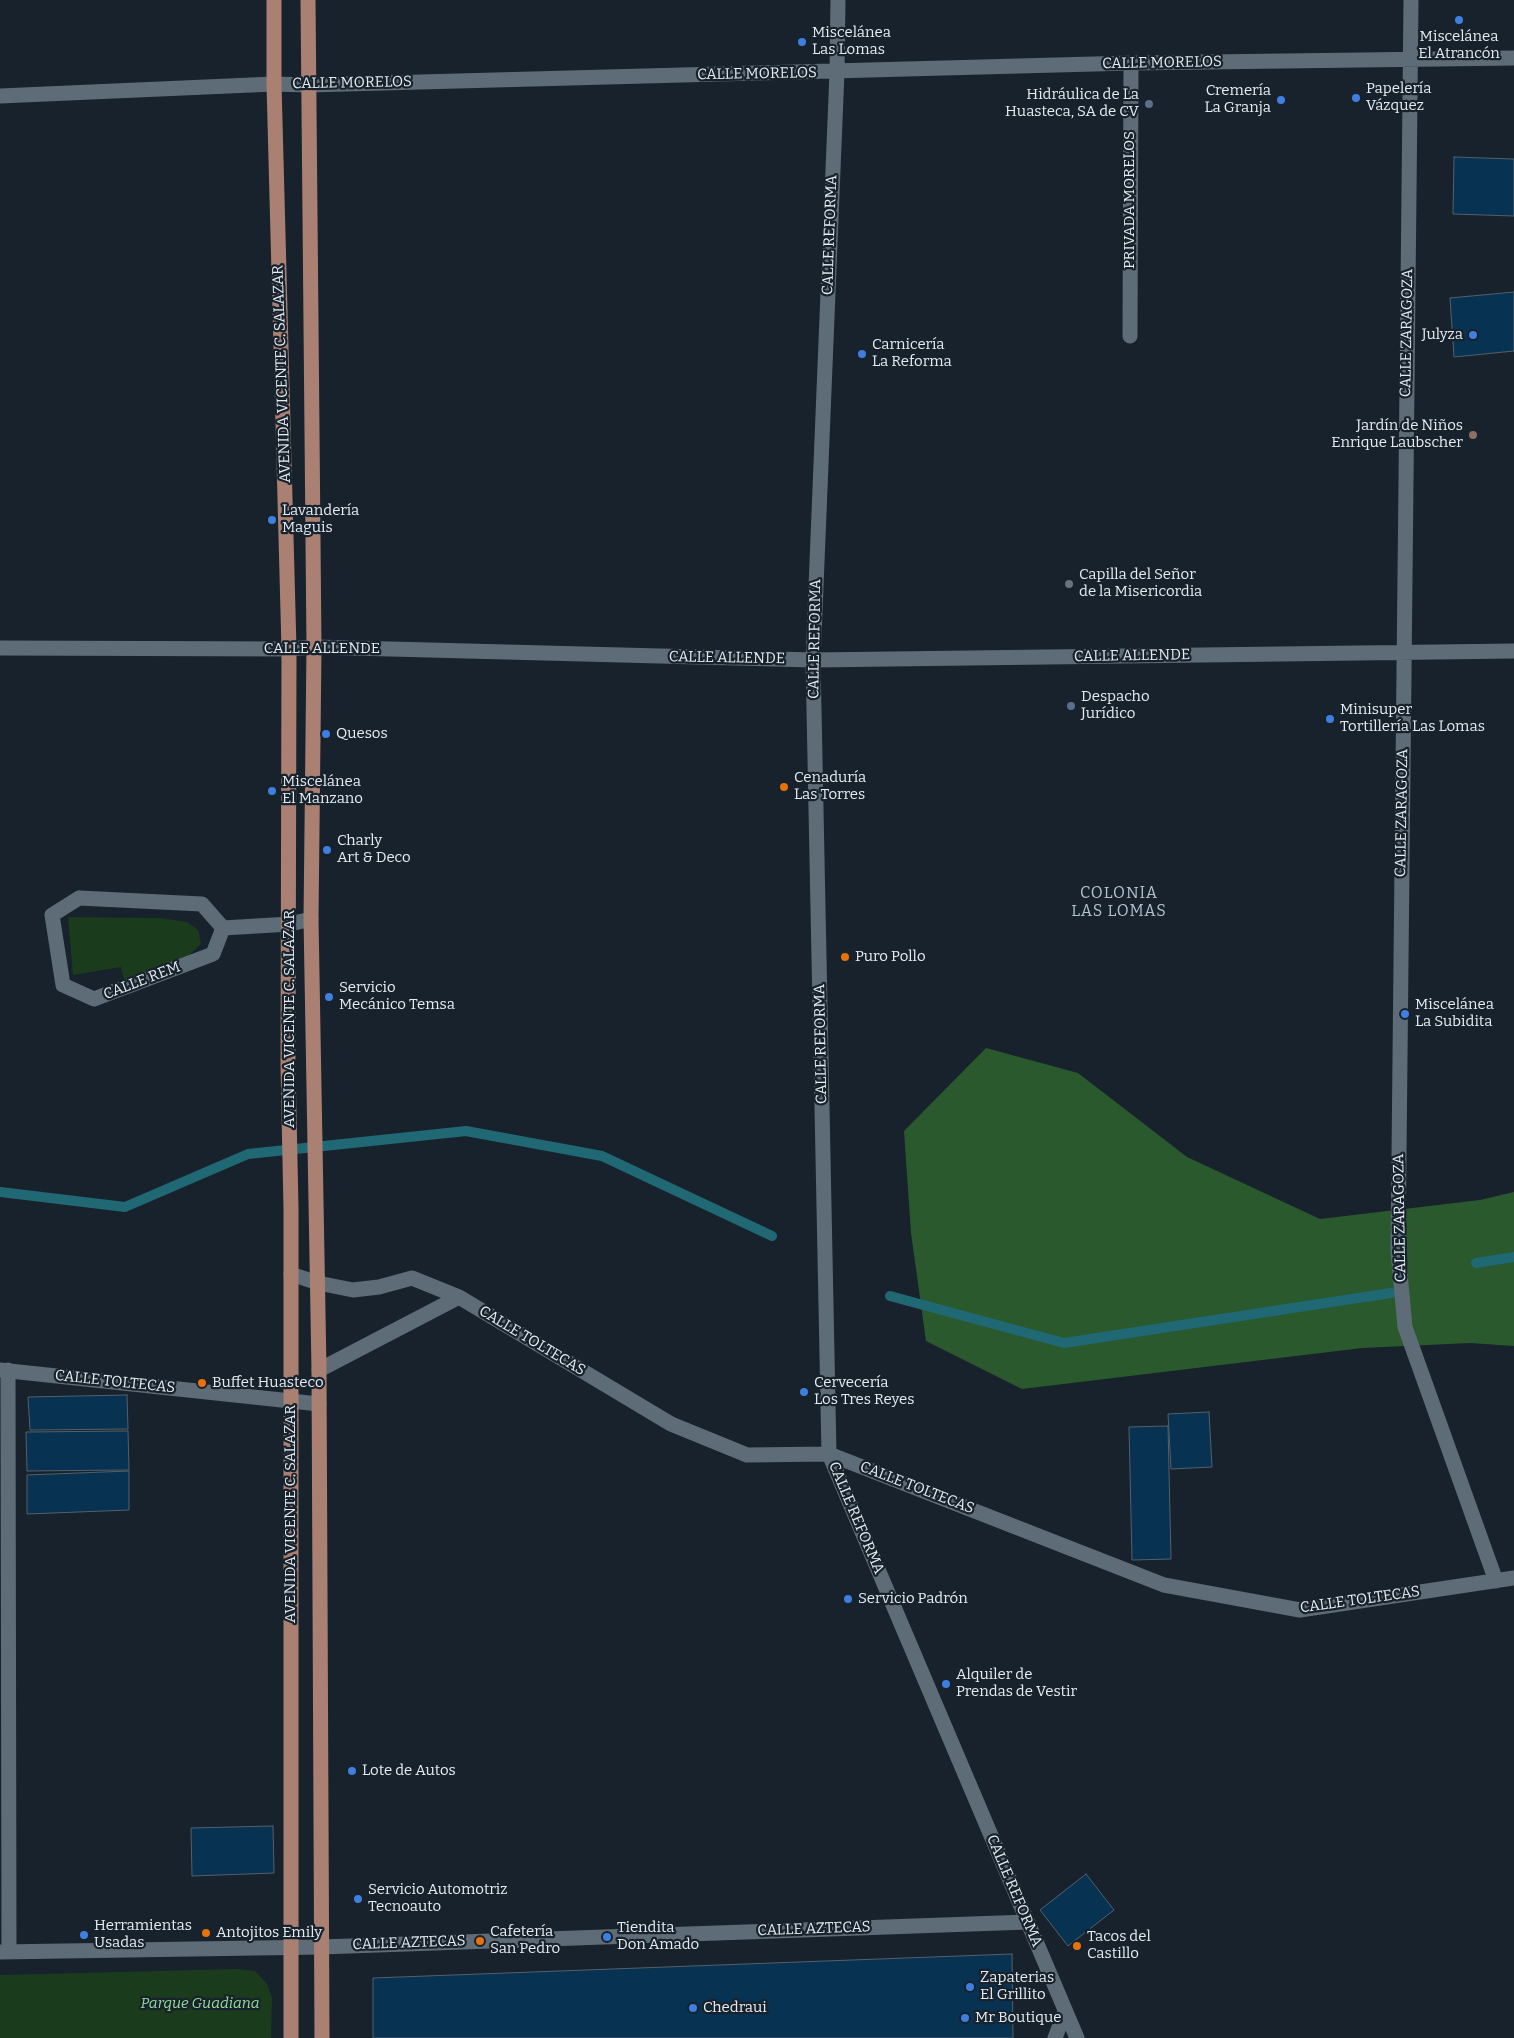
<!DOCTYPE html>
<html>
<head>
<meta charset="utf-8">
<style>
	body { margin:0 }
	canvas { display:block; background:#17222c }
</style>
</head>
<body>
<canvas width="1514" height="2038"></canvas>
<script>
const context = document.querySelector('canvas').getContext('2d');
context.lineJoin = 'round';
function fillPath(path, color) {
  context.fillStyle = color;
  context.fill(path, 'evenodd');
}
function poly(rows) {
  const path = new Path2D();
  for (const r of rows) {
    path.moveTo(r[0], r[1]);
    for (let i = 2; i < r.length; i += 2) path.lineTo(r[i], r[i + 1]);
  }
  return path;
}
function strokePath(path, color, width, dash) {
  context.strokeStyle = color;
  context.lineWidth = width;
  context.lineCap = dash ? 'butt' : 'round';
  context.setLineDash(dash || []);
  context.stroke(path);
}
function label(font, color, halo, rows, align = 'center') {
  context.font = font + ' Bitter,serif';
  context.lineWidth = 4.5;
  context.setLineDash([]);
  context.textBaseline = 'middle';
  context.strokeStyle = halo;
  context.fillStyle = color;
  for (const [text, x, y, turn = 0] of rows) {
    context.save();
    context.translate(x, y);
    context.rotate((+turn || 0) * Math.PI / 180);
    context.textAlign = isNaN(turn) ? turn : align;
    if (halo) context.strokeText(text, 0, 0);
    context.fillText(text, 0, 0);
    context.restore();
  }
}
fillPath(poly([
	[68,917,159,918,187,922,198,930,201,944,187,957,124,980,121,967,73,975],
	[237,1969,255,1971,267,1984,272,1998,271,2038,0,2038,0,1975]
]), '#1b3b1d');
fillPath(poly([
	[986,1048,1078,1073,1187,1157,1320,1219,1480,1200,1514,1192,1514,1346,1470,1343,1362,1348,1022,1389,926,1341,911,1233,904,1131]
]), '#29592c');
strokePath(poly([
	[0,1192,125,1207,248,1154,466,1131,602,1156,772,1236],
	[1476,1263,1514,1257],
	[890,1296,1064,1343,1391,1293]
]), '#206873', 10);
const building = poly([
	[1454,157,1514,159,1514,216,1453,214,1454,157],
	[1514,292,1514,351,1454,357,1450,298,1514,292],
	[127,1395,128,1429,30,1430,28,1397,127,1395],
	[1209,1412,1212,1467,1171,1469,1168,1414,1209,1412],
	[1168,1426,1171,1559,1132,1560,1129,1427,1168,1426],
	[128,1431,129,1470,27,1471,26,1432,128,1431],
	[129,1471,129,1510,27,1514,27,1475,129,1471],
	[273,1826,274,1873,192,1876,191,1828,273,1826],
	[1086,1874,1114,1910,1068,1946,1040,1910,1086,1874],
	[1012,1954,1013,2038,373,2038,373,1978,1012,1954]
]);
fillPath(building, '#083251');
strokePath(building, '#53606c', 1);
strokePath(poly([
	[838,0,837,72,813,660,829,1454,1077,2038],
	[1411,0,1398,1251,1405,1327,1496,1581],
	[0,96,274,84,308,85,1131,63,1514,58],
	[1130,336,1131,63],
	[0,648,289,649,314,647,813,660,1514,651],
	[79,898,202,904,223,928,213,954,94,999,63,985,52,915,79,898],
	[223,928,290,924,311,919],
	[291,1274,318,1283,353,1290,379,1287,412,1278,459,1297,671,1424,747,1455,829,1454,1164,1585,1300,1610,1514,1578],
	[0,1370,319,1404],
	[8,1370,9,1951],
	[319,1370,459,1297],
	[0,1952,321,1947,1028,1922],
	[1055,2038,1065,2011]
]), '#5e6c78', 15);
strokePath(poly([
	[274,0,274,84,289,649,288,1066,291,1208,291,2038],
	[308,0,314,647,311,919,319,1370,322,2038]
]), '#aa8073', 15);
for (const [x, y, r, color] of [
	[1459,20,5,"#3f7fe0"],
	[802,42,5,"#3f7fe0"],
	[1356,98,5,"#3f7fe0"],
	[1281,100,5,"#3f7fe0"],
	[1149,104,5,"#5c6f8a"],
	[1473,335,5,"#3f7fe0"],
	[862,354,5,"#3f7fe0"],
	[1473,435,5,"#8d6e63"],
	[272,520,5,"#3f7fe0"],
	[1069,584,5,"#6b7280"],
	[1071,706,5,"#5c6f8a"],
	[1330,719,5,"#3f7fe0"],
	[326,734,5,"#3f7fe0"],
	[784,787,5,"#e8710a"],
	[272,791,5,"#3f7fe0"],
	[327,850,5,"#3f7fe0"],
	[845,957,5,"#e8710a"],
	[329,997,5,"#3f7fe0"],
	[1405,1014,5,"#3f7fe0"],
	[202,1383,5,"#e8710a"],
	[804,1392,5,"#3f7fe0"],
	[848,1599,5,"#3f7fe0"],
	[946,1684,5,"#3f7fe0"],
	[352,1771,5,"#3f7fe0"],
	[358,1899,5,"#3f7fe0"],
	[206,1933,5,"#e8710a"],
	[84,1935,5,"#3f7fe0"],
	[607,1937,5,"#3f7fe0"],
	[480,1941,5,"#e8710a"],
	[1077,1946,5,"#e8710a"],
	[970,1987,5,"#3f7fe0"],
	[693,2008,5,"#3f7fe0"],
	[965,2018,5,"#3f7fe0"]
]) {
  const dot = new Path2D();
  dot.arc(x, y, r, 0, 2 * Math.PI);
  context.fillStyle = color;
  context.fill(dot);
  strokePath(dot, '#17222c', 2);
}
label('15px', '#e4ebf2', '#17222c', [
	["Miscelánea",812,33],
	["Las Lomas",812,50],
	["Miscelánea",1459,37,"center"],
	["El Atrancón",1459,54,"center"],
	["Papelería",1366,89],
	["Vázquez",1366,106],
	["Cremería",1271,91,"right"],
	["La Granja",1271,108,"right"],
	["Hidráulica de La",1139,95,"right"],
	["Huasteca, SA de CV",1139,112,"right"],
	["Julyza",1463,335,"right"],
	["Carnicería",872,345],
	["La Reforma",872,362],
	["Jardín de Niños",1463,426,"right"],
	["Enrique Laubscher",1463,443,"right"],
	["Lavandería",282,511],
	["Maguis",282,528],
	["Capilla del Señor",1079,575],
	["de la Misericordia",1079,592],
	["Despacho",1081,697],
	["Jurídico",1081,714],
	["Minisuper",1340,710],
	["Tortillería Las Lomas",1340,727],
	["Quesos",336,734],
	["Cenaduría",794,778],
	["Las Torres",794,795],
	["Miscelánea",282,782],
	["El Manzano",282,799],
	["Charly",337,841],
	["Art & Deco",337,858],
	["Puro Pollo",855,957],
	["Servicio",339,988],
	["Mecánico Temsa",339,1005],
	["Miscelánea",1415,1005],
	["La Subidita",1415,1022],
	["Buffet Huasteco",212,1383],
	["Cervecería",814,1383],
	["Los Tres Reyes",814,1400],
	["Servicio Padrón",858,1599],
	["Alquiler de",956,1675],
	["Prendas de Vestir",956,1692],
	["Lote de Autos",362,1771],
	["Servicio Automotriz",368,1890],
	["Tecnoauto",368,1907],
	["Herramientas",94,1926],
	["Usadas",94,1943],
	["Tiendita",617,1928],
	["Don Amado",617,1945],
	["Cafetería",490,1932],
	["San Pedro",490,1949],
	["Antojitos Emily",216,1933],
	["Tacos del",1087,1937],
	["Castillo",1087,1954],
	["Zapaterias",980,1978],
	["El Grillito",980,1995],
	["Chedraui",703,2008],
	["Mr Boutique",975,2018]
], 'left');
label('15px', '#e4ebf2', '#17222c', [
	["CALLE MORELOS",1162,63,-1],
	["CALLE MORELOS",757,74,-1],
	["CALLE MORELOS",352,83,-1],
	["PRIVADA MORELOS",1130,200,-90],
	["CALLE REFORMA",830,235,-88],
	["CALLE ZARAGOZA",1407,333,-89],
	["AVENIDA VICENTE C. SALAZAR",282,374,-92],
	["CALLE REFORMA",815,639,-89],
	["CALLE ALLENDE",322,649],
	["CALLE ALLENDE",1132,656,-1],
	["CALLE ALLENDE",727,658,1],
	["CALLE ZARAGOZA",1402,813,-89],
	["CALLE REM",142,981,-21],
	["AVENIDA VICENTE C. SALAZAR",290,1019,-90],
	["CALLE REFORMA",821,1044,-91],
	["CALLE ZARAGOZA",1400,1218,-91],
	["CALLE TOLTECAS",532,1341,31],
	["CALLE TOLTECAS",115,1382,6],
	["CALLE TOLTECAS",917,1488,21],
	["AVENIDA VICENTE C. SALAZAR",291,1514,-90],
	["CALLE REFORMA",856,1518,67],
	["CALLE TOLTECAS",1360,1600,-8],
	["CALLE REFORMA",1014,1891,67],
	["CALLE AZTECAS",814,1929,-2],
	["CALLE AZTECAS",409,1943,-2]
]);
label('italic 15px', '#94db96', '#17222c', [
	["Parque Guadiana",200,2004]
]);
context.letterSpacing = '1px';
label('16px', '#b3c2cf', '#17222c', [
	["COLONIA",1119,894],
	["LAS LOMAS",1119,912]
]);
context.letterSpacing = '0px';
</script>
</body>
</html>
